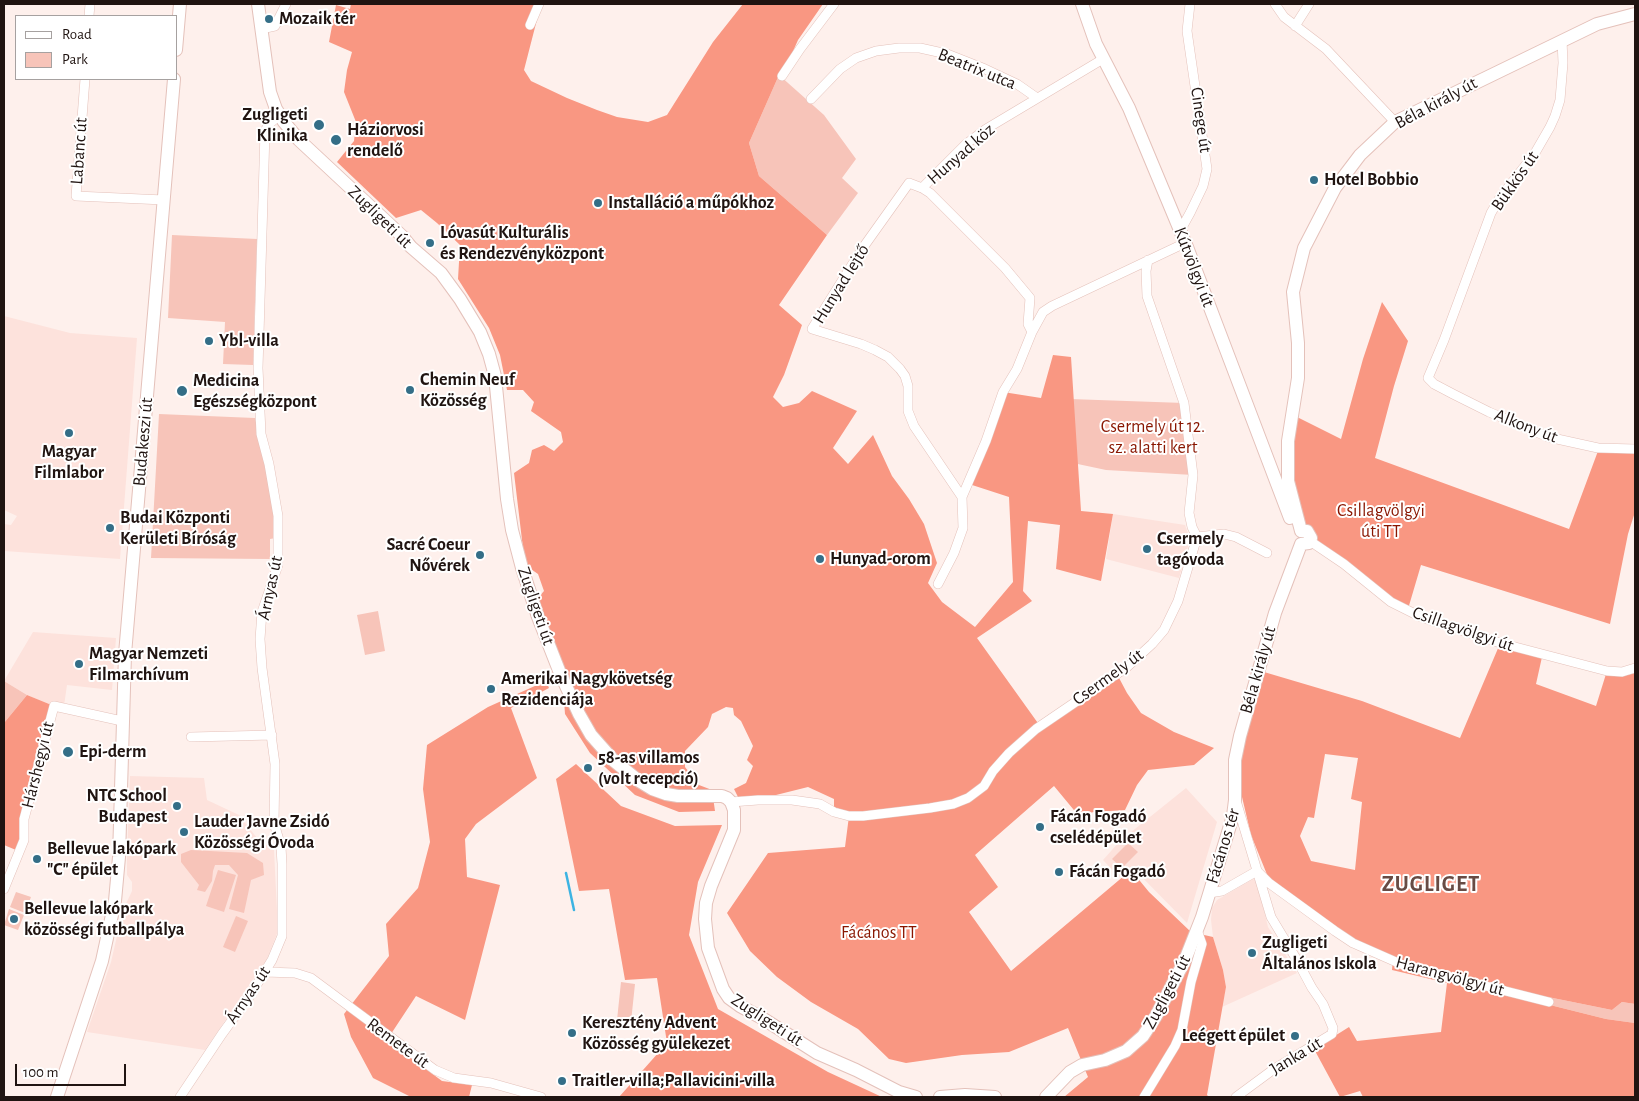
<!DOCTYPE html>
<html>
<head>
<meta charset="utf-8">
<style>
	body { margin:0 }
	#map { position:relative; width:1639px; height:1101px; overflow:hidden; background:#fef0ec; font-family:"Alegreya Sans",sans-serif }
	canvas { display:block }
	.frame { position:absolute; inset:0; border:5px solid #201411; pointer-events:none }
	.legend { position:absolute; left:15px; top:15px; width:162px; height:65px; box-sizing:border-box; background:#fff; border:1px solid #a6a1a0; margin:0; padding:6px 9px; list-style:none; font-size:15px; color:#201411 }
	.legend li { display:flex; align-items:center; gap:10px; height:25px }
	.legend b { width:25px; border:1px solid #a6a1a0 }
	.scale { position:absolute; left:15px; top:1064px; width:111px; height:22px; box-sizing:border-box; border:2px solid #201411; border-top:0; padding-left:6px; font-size:15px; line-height:18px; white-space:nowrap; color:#201411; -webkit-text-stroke:4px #fff; paint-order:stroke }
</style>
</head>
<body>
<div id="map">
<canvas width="1639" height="1101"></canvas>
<div class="frame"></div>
<ul class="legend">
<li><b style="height:6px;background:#fff"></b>Road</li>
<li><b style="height:14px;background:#f7c4b9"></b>Park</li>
</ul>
<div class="scale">100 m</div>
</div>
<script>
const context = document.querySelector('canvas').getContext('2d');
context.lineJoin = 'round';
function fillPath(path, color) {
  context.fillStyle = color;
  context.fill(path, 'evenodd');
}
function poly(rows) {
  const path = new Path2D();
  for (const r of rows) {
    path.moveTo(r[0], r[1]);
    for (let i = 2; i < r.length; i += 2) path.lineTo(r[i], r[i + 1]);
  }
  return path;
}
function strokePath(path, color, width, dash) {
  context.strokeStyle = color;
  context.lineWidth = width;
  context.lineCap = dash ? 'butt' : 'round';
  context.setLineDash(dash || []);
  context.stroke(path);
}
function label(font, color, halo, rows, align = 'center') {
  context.font = font + ' "Alegreya Sans",sans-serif';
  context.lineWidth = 4;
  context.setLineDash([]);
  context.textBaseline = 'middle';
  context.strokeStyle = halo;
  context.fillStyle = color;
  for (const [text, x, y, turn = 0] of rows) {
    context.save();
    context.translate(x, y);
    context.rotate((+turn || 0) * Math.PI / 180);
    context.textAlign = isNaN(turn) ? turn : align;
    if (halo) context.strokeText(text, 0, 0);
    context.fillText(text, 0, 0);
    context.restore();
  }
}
fillPath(poly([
	[4,316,70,333,137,338,120,559,4,551,4,524,11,525,17,516,4,510],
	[1113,514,1185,525,1190,539,1179,578,1106,559],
	[33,632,116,638,112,690,67,685,64,706,54,706,27,695,4,681],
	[130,776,204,778,207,800,239,815,257,838,274,850,278,931,267,959,205,1050,87,1032,111,962,123,910,132,891,132,882,127,875,127,855],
	[1186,788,1217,822,1187,923,1132,867,1119,877,1103,860,1120,841],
	[1253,879,1257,881,1268,927,1297,973,1222,1007,1226,987,1223,970,1213,937,1211,920,1212,908,1217,900]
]), '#fde2dc');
fillPath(poly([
	[779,75,824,115,856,159,842,178,858,193,827,235,759,176,749,143],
	[172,235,257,239,253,365,223,364,225,322,168,318],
	[1041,398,1184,403,1193,475,1106,470,1040,456],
	[159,414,255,418,272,497,276,538,270,539,270,559,151,558],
	[378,611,385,651,365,655,357,615],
	[4,681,27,695,4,723],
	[1128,843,1138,852,1122,868,1112,859],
	[191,850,247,853,263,863,264,875,251,880,244,913,229,909,238,875,229,865,215,865,213,871,212,881,205,892,197,890,199,885,181,862,181,854],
	[218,870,236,875,224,912,206,906],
	[16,892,31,897,25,913,10,907],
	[9,909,24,915,18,930,4,925],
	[236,916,248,921,235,952,223,947],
	[621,982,635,984,631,1022,617,1020],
	[1548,997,1612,1010,1622,1002,1635,1004,1635,1023,1606,1019,1546,1004]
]), '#f7c4b9');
fillPath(poly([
	[351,4,541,4,524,70,531,81,567,98,597,110,617,117,648,122,667,115,713,42,743,4,786,4,788,5,789,4,823,4,798,40,786,67,779,75,749,143,759,176,827,235,779,305,802,325,784,375,773,397,783,407,799,403,812,391,857,411,833,448,848,464,873,435,892,476,909,499,924,524,937,563,928,583,942,602,975,627,1013,582,1009,497,969,484,1003,392,1041,398,1053,355,1071,357,1081,511,1113,514,1101,581,1056,569,1060,525,1028,521,1023,591,1032,601,977,638,1040,726,1118,676,1127,693,1141,713,1174,732,1214,748,1194,765,1148,770,1137,785,1125,810,1094,812,1078,815,1054,786,975,855,998,887,969,912,1011,971,1131,870,1149,892,1191,932,1213,937,1223,970,1226,987,1207,1095,1209,1097,1064,1097,1088,1077,1068,1028,1009,1052,962,1055,906,1063,889,1059,858,1029,811,1002,777,977,750,951,727,913,768,853,845,847,849,816,834,812,834,799,808,787,772,796,738,797,734,789,746,783,753,766,747,760,753,746,741,721,734,715,733,708,726,707,712,714,708,727,685,751,685,767,699,785,712,790,715,811,679,812,635,795,590,753,565,714,562,673,535,601,544,591,538,574,525,565,514,473,529,463,532,450,544,445,554,451,563,442,561,432,531,411,534,402,523,390,507,390,500,355,489,328,458,279,460,245,437,223,421,210,396,218,337,162,354,141,356,122,344,92,347,70,352,52,329,42,336,5,350,9],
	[1382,302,1408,341,1394,386,1375,458,1569,529,1598,451,1635,452,1635,512,1628,534,1610,624,1421,565,1408,609,1310,541,1288,481,1293,415,1341,439,1363,359],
	[1499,646,1542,657,1536,684,1596,706,1606,674,1627,675,1635,673,1635,1004,1622,1002,1612,1010,1548,997,1546,1004,1606,1019,1635,1023,1635,1097,1363,1097,1360,1091,1340,1097,1314,1049,1349,1027,1357,1041,1441,1032,1447,983,1392,970,1393,958,1352,938,1268,877,1251,835,1238,780,1239,762,1264,672,1362,701,1460,738],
	[1325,754,1358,758,1351,799,1362,802,1355,870,1311,861,1300,836,1308,817,1314,818],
	[546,681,549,688,511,708,537,778,476,824,465,839,467,877,500,885,465,1020,416,996,387,1040,442,1081,472,1085,469,1097,411,1097,373,1078,351,1037,344,1014,389,956,386,924,418,888,430,842,423,789,427,745,488,707],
	[27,695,54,706,21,837,16,850,4,845,4,723],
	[576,764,621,806,675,826,722,825,698,882,689,935,718,1009,828,1072,882,1097,619,1097,667,1043,657,978,625,980,609,889,579,891,556,779]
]), '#f99782');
strokePath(poly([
	[566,873,574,910]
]), '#3db3e2', 2.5);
const street = poly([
	[1275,4,1284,17,1326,49,1395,122],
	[89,16,90,4],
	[530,25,539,4],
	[1295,26,1309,4],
	[261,29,275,26,286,4],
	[1562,40,1563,63,1560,100,1555,116,1550,127,1535,153,1499,199,1491,213,1444,340,1428,378,1434,384,1453,394,1489,412,1548,437,1598,448,1635,449],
	[782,76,800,49,834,4],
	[85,79,76,196,164,200],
	[811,99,840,69,856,58,876,51,899,48,920,48,947,54,985,69,1017,84,1037,98],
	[922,188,966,144,986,129,1103,59],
	[1180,231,1190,213,1203,186,1207,169,1187,31,1190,4],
	[1032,332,1028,324,1030,298,1005,268,930,193,922,188,909,183,862,249,812,329,861,344,875,350,888,357,900,369,905,376,908,386,908,411,914,426,962,497,986,441,1003,392,1017,369,1032,332,1043,312,1052,306,1185,243],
	[1197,537,1224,534,1236,537,1267,553],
	[1310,541,1344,564,1391,602,1421,617,1500,643,1607,671,1622,672,1635,668],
	[938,584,954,553,963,528,962,497],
	[191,737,272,735],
	[731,802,758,800,792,800,820,804,834,812,849,816,863,816,930,808,953,804,968,798,984,786,993,771,1009,753,1036,729,1127,667,1152,644,1164,630,1178,601,1197,537,1192,527,1189,513,1193,475,1184,403,1147,296,1146,271,1148,260],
	[1257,871,1269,883,1335,931,1353,943,1403,965,1549,1002],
	[4,889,24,840,24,819,54,706,122,721],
	[1209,893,1222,891,1257,871],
	[265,972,295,973,311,978,435,1070,454,1078,491,1083,541,1097],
	[180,1097,222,1034,249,997,272,960,282,936,282,864,281,847,274,823,275,764,262,668,260,639,262,612,278,565,278,516,269,464,261,434,258,368,265,131,269,124,280,115],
	[1144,1097,1175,1046,1182,1030,1191,982,1202,944,1197,930],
	[1236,1097,1274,1069,1332,1034,1333,1028,1323,1004,1312,988,1297,960,1271,917,1237,804]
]);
const secondary = poly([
	[258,4,270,92,276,109,284,122,299,140,402,236,411,247,441,273,460,299,480,332,489,354,495,376,507,499,512,530,522,568,538,617,560,673,579,714,591,735,614,761,639,781,652,789,666,794,678,796,722,796,727,798,731,802,734,810,734,830,711,886,706,903,705,919,708,948,723,989,729,998,740,1006,762,1018,817,1053,856,1070,899,1092,916,1097],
	[1082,4,1096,44,1129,108,1187,247,1290,518],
	[176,50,180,4],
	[1301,531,1288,481,1288,441,1298,378,1298,343,1293,292,1304,248,1335,188,1360,155,1395,122,1597,24,1635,14],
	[1301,544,1309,543,1311,538,1307,531,1301,531],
	[57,1097,102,961,115,901,119,857,125,654,174,79],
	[940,1097,965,1095,995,1097],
	[1046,1097,1070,1072,1082,1065,1105,1060,1126,1051,1143,1036,1156,1016,1185,960,1202,917,1233,816,1235,800,1235,760,1240,736,1275,613,1301,544]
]);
strokePath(street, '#e4c1ba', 10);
strokePath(secondary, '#e4c1ba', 14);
strokePath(street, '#fff', 9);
strokePath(secondary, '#fff', 12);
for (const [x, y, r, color] of [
	[269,19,5,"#346e87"],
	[319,125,6,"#346e87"],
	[336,140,6,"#346e87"],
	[1314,180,5,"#346e87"],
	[598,203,5,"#346e87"],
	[430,243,5,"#346e87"],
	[209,341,5,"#346e87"],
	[410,390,5,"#346e87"],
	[182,391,6,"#346e87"],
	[69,433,5,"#346e87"],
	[110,528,5,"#346e87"],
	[1147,549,5,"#346e87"],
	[480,555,5,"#346e87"],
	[820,559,5,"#346e87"],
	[79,664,5,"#346e87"],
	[491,689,5,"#346e87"],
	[68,752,6,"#346e87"],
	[588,768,5,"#346e87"],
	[177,806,5,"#346e87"],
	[1040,827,5,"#346e87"],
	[184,832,5,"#346e87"],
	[37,859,5,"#346e87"],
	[1059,872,5,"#346e87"],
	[14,919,5,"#346e87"],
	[1252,953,5,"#346e87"],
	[572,1033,5,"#346e87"],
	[1295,1036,5,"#346e87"],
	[562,1081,5,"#346e87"]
]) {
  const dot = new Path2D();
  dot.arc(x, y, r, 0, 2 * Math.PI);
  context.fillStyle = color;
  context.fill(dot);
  strokePath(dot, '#fff', 2);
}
label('bold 18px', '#201411', '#fff', [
	["Mozaik tér",279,19],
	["Zugligeti",308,115,"right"],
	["Klinika",308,136,"right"],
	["Háziorvosi",347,130],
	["rendelő",347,151],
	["Hotel Bobbio",1324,180],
	["Installáció a műpókhoz",608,203],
	["Lóvasút Kulturális",440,233],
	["és Rendezvényközpont",440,254],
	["Ybl-villa",219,341],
	["Chemin Neuf",420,380],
	["Közösség",420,401],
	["Medicina",193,381],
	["Egészségközpont",193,402],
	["Magyar",69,452,"center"],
	["Filmlabor",69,473,"center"],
	["Budai Központi",120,518],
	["Kerületi Bíróság",120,539],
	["Csermely",1157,539],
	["tagóvoda",1157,560],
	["Sacré Coeur",470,545,"right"],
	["Nővérek",470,566,"right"],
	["Hunyad-orom",830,559],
	["Magyar Nemzeti",89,654],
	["Filmarchívum",89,675],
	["Amerikai Nagykövetség",501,679],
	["Rezidenciája",501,700],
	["Epi-derm",79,752],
	["58-as villamos",598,758],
	["(volt recepció)",598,779],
	["NTC School",167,796,"right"],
	["Budapest",167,817,"right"],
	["Fácán Fogadó",1050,817],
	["cselédépület",1050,838],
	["Lauder Javne Zsidó",194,822],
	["Közösségi Óvoda",194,843],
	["Bellevue lakópark",47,849],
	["\"C\" épület",47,870],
	["Fácán Fogadó",1069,872],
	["Bellevue lakópark",24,909],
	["közösségi futballpálya",24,930],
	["Zugligeti",1262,943],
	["Általános Iskola",1262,964],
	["Keresztény Advent",582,1023],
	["Közösség gyülekezet",582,1044],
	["Leégett épület",1285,1036,"right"],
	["Traitler-villa;Pallavicini-villa",572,1081]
], 'left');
label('18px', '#201411', '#fff', [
	["Beatrix utca",977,69,22],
	["Béla király út",1436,103,-28],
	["Cinege út",1201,120,82],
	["Labanc út",79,151,-86],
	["Hunyad köz",961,154,-41],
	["Bükkös út",1515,181,-55],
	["Zugligeti út",380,217,44],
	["Kútvölgyi út",1194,267,69],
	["Hunyad lejtő",841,284,-58],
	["Alkony út",1526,426,21],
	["Budakeszi út",143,442,-85],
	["Árnyas út",270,588,-78],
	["Zugligeti út",536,606,71],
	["Csillagvölgyi út",1463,629,19],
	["Béla király út",1258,670,-74],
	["Csermely út",1108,677,-36],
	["Hárshegyi út",38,765,-76],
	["Fácános tér",1223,846,-73],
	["Harangvölgyi út",1450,976,15],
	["Zugligeti út",1167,992,-62],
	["Árnyas út",248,995,-56],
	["Zugligeti út",767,1020,33],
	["Remete út",398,1043,36],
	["Janka út",1296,1056,-31]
]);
label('18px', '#891600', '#fff', [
	["Csermely út 12.",1153,427],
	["sz. alatti kert",1153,448],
	["Csillagvölgyi",1381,511],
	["úti TT",1381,532],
	["Fácános TT",879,933]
]);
context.letterSpacing = '1px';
label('bold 22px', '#684b44', '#fff', [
	["ZUGLIGET",1431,884]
]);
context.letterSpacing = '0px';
</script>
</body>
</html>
